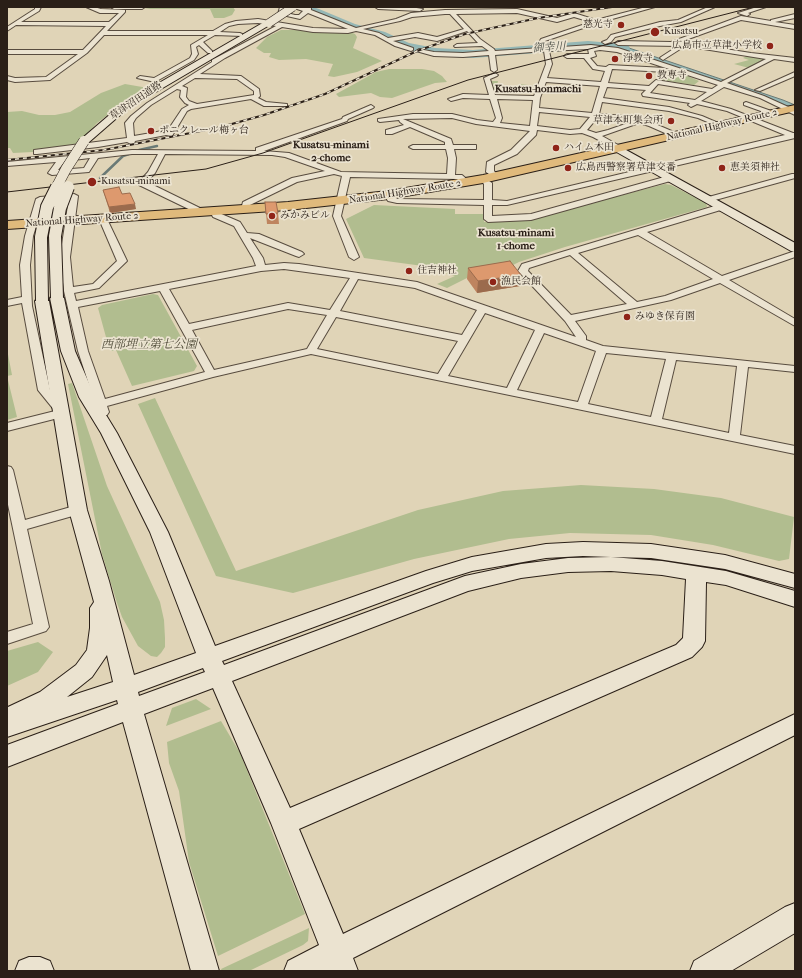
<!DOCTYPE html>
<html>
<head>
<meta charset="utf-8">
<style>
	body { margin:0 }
	#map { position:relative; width:802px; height:978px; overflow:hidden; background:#e0d4b7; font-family:"IM FELL French Canon",serif }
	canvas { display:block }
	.frame { position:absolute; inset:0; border:8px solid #2a1f17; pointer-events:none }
</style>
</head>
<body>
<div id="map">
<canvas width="802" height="978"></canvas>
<div class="frame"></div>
</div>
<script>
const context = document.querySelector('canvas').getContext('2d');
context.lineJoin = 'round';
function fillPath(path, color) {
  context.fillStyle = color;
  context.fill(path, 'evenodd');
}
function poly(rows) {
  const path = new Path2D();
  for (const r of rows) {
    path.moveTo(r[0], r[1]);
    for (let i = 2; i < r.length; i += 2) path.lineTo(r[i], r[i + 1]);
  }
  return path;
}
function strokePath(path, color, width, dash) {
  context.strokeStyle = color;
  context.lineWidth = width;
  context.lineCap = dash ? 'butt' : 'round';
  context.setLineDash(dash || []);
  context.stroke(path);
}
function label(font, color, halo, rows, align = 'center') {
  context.font = font + ' "IM FELL French Canon","Noto Serif JP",serif';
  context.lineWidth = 3.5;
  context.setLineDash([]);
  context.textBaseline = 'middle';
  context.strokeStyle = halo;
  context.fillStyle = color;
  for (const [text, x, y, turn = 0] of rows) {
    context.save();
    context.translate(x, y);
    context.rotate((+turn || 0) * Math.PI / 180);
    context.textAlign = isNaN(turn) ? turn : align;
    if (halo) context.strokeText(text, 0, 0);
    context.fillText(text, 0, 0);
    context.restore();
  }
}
fillPath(poly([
	[156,7,233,7,235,10,232,15,224,18,214,18,210,9,144,9],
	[281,30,302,30,318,33,350,32,355,34,357,37,353,48,382,61,357,72,334,77,328,76,333,64,306,59,279,60,269,57,271,53,264,53,256,48,267,37],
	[748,55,770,58,749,68,734,64,749,60,743,58],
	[389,69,422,69,434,71,442,76,447,82,435,83,392,98,380,97,371,93,339,97,336,94,376,72],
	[656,70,665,70,666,74,683,74,699,81,694,85,660,80,661,74,657,73],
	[490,81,498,81,497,85,516,87,519,84,537,86,536,89,517,88,517,93,494,92],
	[125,84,148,88,125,102,97,123,79,143,63,148,33,152,13,153,10,148,7,148,7,112,22,111,39,115,55,115,70,112,101,93],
	[665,184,671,185,706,203,707,207,565,247,519,262,509,267,479,272,447,288,437,284,455,276,423,266,364,258,346,219,374,205,455,209,455,214,484,214,484,222,530,219],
	[153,294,158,295,197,366,194,371,132,386,116,350,112,351,109,348,98,308,102,305],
	[7,349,12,375,7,376,17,417,7,420],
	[72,383,107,486,160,602,164,620,165,638,165,647,161,653,157,657,151,656,138,646,122,617,117,603,102,554,68,384],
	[155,398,236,571,418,510,503,491,581,485,654,489,721,498,794,517,789,559,779,561,713,545,651,535,570,533,509,539,414,559,293,593,216,576,138,404],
	[38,642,53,652,38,672,7,686,7,651],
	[196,699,211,709,166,726,172,708],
	[221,721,240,753,305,914,218,956,189,862,179,791,169,763,167,742],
	[309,928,308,941,303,945,249,971,222,971,221,969]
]), '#b1bd8f');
const water = poly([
	[588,45,626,47,783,100,795,105,795,111,785,106,605,47,588,45]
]);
fillPath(water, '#95b7b5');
strokePath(water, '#6a7a76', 1);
strokePath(poly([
	[139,150,157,146],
	[100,178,123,156,129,154]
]), '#6a7a76', 2.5);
fillPath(poly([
	[296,7,313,7,319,9,355,24,385,32,409,43,435,48,473,50,588,41,624,44,628,45,630,48,628,51,624,52,588,49,473,58,435,56,401,49,377,36,347,28,311,13,297,9,296,7]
]), '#95b7b5');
const street = poly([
	[35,7,41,7,39,11,21,22,109,22,119,13,100,13,86,7,94,7,101,9,125,10,125,12,107,31,213,31,225,24,236,21,258,19,313,28,348,29,308,13,300,19,278,14,280,7,286,7,283,12,295,15,299,15,303,11,291,7,311,8,311,10,356,28,396,19,411,13,445,10,517,9,557,18,574,13,596,20,646,7,655,7,598,23,545,41,544,44,547,48,591,45,618,48,721,82,766,59,685,46,663,60,660,58,661,57,678,46,618,45,615,43,618,41,671,42,741,16,771,21,771,20,795,14,795,18,775,22,795,25,795,29,741,20,680,42,751,53,795,58,795,62,774,59,727,83,764,96,795,110,795,115,760,98,724,87,701,101,731,109,793,133,795,133,795,138,507,205,492,205,492,216,531,214,668,176,671,176,675,178,674,180,531,220,488,222,484,219,484,205,397,203,388,201,384,195,385,193,391,193,394,197,398,199,484,200,484,184,479,179,483,177,492,183,492,200,507,201,785,135,727,111,697,104,691,107,688,105,690,103,643,96,642,94,646,90,607,87,603,98,669,107,702,116,723,125,721,126,717,126,698,118,669,111,602,102,599,114,624,116,653,123,681,135,677,137,674,137,649,126,639,123,602,136,620,146,620,150,617,150,593,137,582,133,570,134,537,130,536,135,517,154,494,165,494,171,499,176,495,178,486,172,487,162,511,150,530,131,476,124,452,118,403,119,451,139,453,145,476,145,476,149,454,149,456,158,455,175,462,175,470,182,466,184,457,179,350,177,341,216,359,257,354,260,349,257,333,216,342,176,334,174,297,182,250,205,248,211,242,211,241,209,243,202,292,178,325,171,285,157,272,155,165,154,155,173,147,182,204,210,205,212,204,214,201,215,139,185,138,183,148,172,158,154,132,154,98,158,89,172,52,175,48,173,56,162,7,166,7,162,132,150,256,151,256,148,342,119,343,117,371,105,374,107,373,108,348,119,347,121,264,151,289,153,341,172,447,174,448,158,446,149,413,149,409,147,413,145,445,145,445,142,410,127,392,134,386,134,386,130,404,125,400,122,399,120,380,122,378,121,378,119,413,114,452,114,477,120,493,122,496,118,490,99,463,98,451,101,448,99,463,94,489,95,484,78,495,73,498,75,497,76,490,79,495,95,534,96,546,64,544,51,495,55,497,70,494,72,491,70,489,55,463,57,434,56,416,51,419,49,434,52,463,53,489,51,482,46,455,47,454,46,457,44,478,43,467,31,437,41,415,37,393,41,413,48,413,50,411,51,395,46,375,35,356,31,348,33,313,32,282,27,225,58,200,74,241,76,259,89,260,96,258,98,266,102,287,104,287,106,264,106,251,99,191,109,187,111,172,136,166,135,135,141,134,144,131,144,127,142,98,147,37,154,34,154,34,150,127,138,125,123,131,116,147,103,212,62,212,60,276,26,258,23,238,24,229,26,220,32,240,33,242,34,242,36,215,35,203,42,212,51,212,53,208,53,199,45,196,47,198,54,194,60,155,82,137,78,140,76,154,78,190,58,192,54,191,45,208,35,104,35,87,53,50,80,15,82,7,80,7,76,15,78,46,77,78,54,7,54,7,50,83,50,106,26,16,25,7,31,7,27,35,9,35,7],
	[517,13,557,22,574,17,591,22,541,39,538,44,541,48,495,51,494,49,480,39,456,14,517,13],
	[445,14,450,14,464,29,437,37,418,33,388,38,379,33,363,29,400,21,412,17,445,14],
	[588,49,589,54,567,54,564,56,567,58,584,58,593,69,605,71,601,82,547,78,552,64,549,51,588,49],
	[600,50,617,52,718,85,712,89,656,80,649,86,608,83,612,69,665,72,668,70,665,68,609,65,606,67,597,66,590,58,596,56,594,51,600,50],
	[195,78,237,79,254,91,254,95,197,104,189,101,186,97,187,88,182,86,195,78],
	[546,82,600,86,592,113,539,108,540,98,546,82],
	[658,84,707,92,695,100,650,93,658,84],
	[177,89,181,90,180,97,185,103,189,105,182,109,168,130,134,136,133,123,136,118,151,105,177,89],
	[497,99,533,100,530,126,500,123,502,118,497,99],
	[539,112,590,117,580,129,570,130,537,126,539,112],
	[597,118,624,120,631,122,608,130,596,133,587,130,597,118],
	[90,158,84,168,58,170,65,161,90,158],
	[111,7,145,7,142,9,114,9,111,7],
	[375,7,410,7,423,9,420,11,378,9,375,7],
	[708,7,715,7,681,22,660,26,615,37,611,42,605,44,602,42,607,40,611,35,660,22,678,20,708,7],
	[757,7,766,7,748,13,750,14,747,16,738,13,757,7],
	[795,72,795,76,760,91,755,90,795,72],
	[746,102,774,112,775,113,772,115,744,105,744,103,746,102],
	[792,174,795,174,795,178,708,202,704,200,705,198,792,174],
	[74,194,78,196,70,257,73,287,93,284,117,261,99,219,100,217,103,216,107,219,127,261,99,288,74,293,76,301,256,266,253,258,234,226,213,217,210,211,214,208,217,209,219,213,240,222,247,233,259,234,302,252,304,254,299,257,296,256,250,238,263,258,265,265,284,263,299,264,417,282,576,337,565,321,520,273,518,271,522,264,718,205,724,205,725,207,724,209,647,232,722,276,795,251,795,257,729,280,795,319,795,326,720,283,671,300,575,321,586,336,586,340,603,346,795,366,795,372,748,367,740,435,795,446,795,454,311,354,213,377,107,406,109,412,107,415,99,415,78,351,64,291,60,257,69,199,44,201,33,236,30,265,32,306,50,390,68,413,66,416,7,431,7,423,55,411,38,390,22,303,7,306,7,300,22,297,20,265,25,236,36,199,40,197,74,194],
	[638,235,713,279,665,296,637,302,578,253,638,235],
	[570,255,627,304,571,315,528,271,529,268,570,255],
	[284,269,350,278,330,310,288,303,189,324,169,289,261,271,284,269],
	[358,279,415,288,477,310,462,335,340,311,358,279],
	[160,291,205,372,105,399,88,351,78,307,160,291],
	[288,309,327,315,307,349,214,370,192,330,288,309],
	[485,313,535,330,507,388,448,376,485,313],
	[336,317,458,341,438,374,317,349,336,317],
	[544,333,596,351,578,402,517,390,544,333],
	[606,353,666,359,651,417,588,404,606,353],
	[676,360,737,366,729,433,662,419,676,360],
	[7,466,11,467,13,470,25,520,78,505,83,507,85,510,83,513,27,529,49,627,46,631,7,644,7,632,33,624,7,500,7,466]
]);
const secondary = poly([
	[266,21,272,21,273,23,127,109,88,143,80,143,79,141,121,105,266,21],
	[617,145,795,243,795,252,791,251,613,150,612,148,617,145],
	[57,294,62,295,64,298,75,351,95,397,117,433,168,532,215,646,426,571,472,557,546,544,583,542,651,544,725,555,795,574,795,588,725,569,651,558,611,557,662,561,726,571,795,591,795,607,726,585,706,582,705,641,702,647,692,657,299,829,343,934,795,714,795,735,353,958,358,971,284,971,288,961,319,945,271,823,213,688,144,714,219,971,191,971,123,722,7,767,7,745,118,704,117,700,7,737,8,707,40,692,76,665,87,650,90,628,90,608,94,602,69,510,35,301,37,298,42,297,47,298,49,301,87,510,109,581,134,675,196,653,150,532,101,433,79,397,61,351,50,298,52,295,57,294],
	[583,556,611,557,568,558,521,564,465,576,224,665,222,661,433,583,472,571,546,558,583,556],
	[611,571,662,575,686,579,683,638,676,645,290,808,232,681,468,591,521,578,568,572,611,571],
	[107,655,113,682,67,697,92,677,107,655],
	[203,668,205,672,139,696,138,692,203,668],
	[795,903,795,933,731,971,690,971,694,961,785,907,795,903],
	[29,957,40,957,50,961,54,971,15,971,19,961,29,957]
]);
const highway = poly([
	[795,105,795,111,483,183,388,199,288,210,7,229,7,221,288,202,388,191,483,175,795,105]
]);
strokePath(street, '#584c3f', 2);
strokePath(secondary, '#2a1f17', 2);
strokePath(highway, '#2a1f17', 2);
fillPath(street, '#ebe3d0');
fillPath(secondary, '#ebe3d0');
fillPath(highway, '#e0ba7c');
strokePath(poly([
	[7,192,206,169,263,153,468,80,754,7]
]), '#2a1f17', 1);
const rail = poly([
	[7,160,104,150,221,127,264,115,325,94,417,51,465,34,538,18,612,7]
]);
strokePath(rail, '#2a1f17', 2);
strokePath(rail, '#ebe3d0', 1.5, [4]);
const secondaryBridgeFar2 = poly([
	[269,23,293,7]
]);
const secondaryBridgeFar1 = poly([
	[56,188,66,169,84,141]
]);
const secondaryBridge = poly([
	[57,298,55,236,60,208,68,187],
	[42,301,41,237,47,207,57,187]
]);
strokePath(secondaryBridgeFar2, '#2a1f17', 9, []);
strokePath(secondaryBridgeFar1, '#2a1f17', 11, []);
strokePath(secondaryBridge, '#2a1f17', 14, []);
strokePath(secondaryBridgeFar2, '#ebe3d0', 8);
strokePath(secondaryBridgeFar1, '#ebe3d0', 10);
strokePath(secondaryBridge, '#ebe3d0', 12);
fillPath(poly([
	[103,190,122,194,136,209,110,213],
	[265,202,278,213,279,224,267,224],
	[468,268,521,275,520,286,477,293,467,279]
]), '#be845f');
fillPath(poly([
	[135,204,136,209,110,213,109,207],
	[521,275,520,286,477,293,478,281]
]), '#9b6b4d');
const building = poly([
	[119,187,122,194,130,193,135,204,109,207,103,190,119,187],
	[265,202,276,202,278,213,266,214,265,202],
	[510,261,521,275,478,281,468,268,510,261]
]);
fillPath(building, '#dd996e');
strokePath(building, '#9b6b4d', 1);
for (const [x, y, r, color] of [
	[621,25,4,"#8f2418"],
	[655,32,5,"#8f2418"],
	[770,46,4,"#8f2418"],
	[615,59,4,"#8f2418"],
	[649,76,4,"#8f2418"],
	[671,121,4,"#8f2418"],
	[151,131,4,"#8f2418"],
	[556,148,4,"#8f2418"],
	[568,168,4,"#8f2418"],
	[722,168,4,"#8f2418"],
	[92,182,5,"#8f2418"],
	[272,216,4,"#8f2418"],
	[409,271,4,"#8f2418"],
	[493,282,4,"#8f2418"],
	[627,317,4,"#8f2418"]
]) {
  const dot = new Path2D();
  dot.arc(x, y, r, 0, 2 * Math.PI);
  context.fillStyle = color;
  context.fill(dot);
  strokePath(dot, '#ebe3d0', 1.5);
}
label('10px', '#2a1f17', '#ebe3d0', [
	["慈光寺",613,25,"right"],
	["Kusatsu",664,32],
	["広島市立草津小学校",762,46,"right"],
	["淨教寺",623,59],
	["教専寺",657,76],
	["草津本町集会所",663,121,"right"],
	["ポニクレール梅ヶ台",159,131],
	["ハイム木田",564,148],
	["広島西警察署草津交番",576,168],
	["恵美須神社",730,168],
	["Kusatsu-minami",101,182],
	["みかみビル",280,216],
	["住吉神社",417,271],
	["漁民会館",501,282],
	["みゆき保育園",635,317]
], 'left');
label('10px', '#2a1f17', '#ebe3d0', [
	["草津沼田道路",136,101,-34],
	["National Highway Route 2",722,125,-13],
	["National Highway Route 2",405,192,-9],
	["National Highway Route 2",82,220,-4]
]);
label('italic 11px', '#4a4d46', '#ebe3d0', [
	["御幸川",549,48,-4]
]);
label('bold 11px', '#2a1f17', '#ebe3d0', [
	["Kusatsu-honmachi",538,89],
	["Kusatsu-minami",331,145],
	["2-chome",331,158],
	["Kusatsu-minami",516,233],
	["1-chome",516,246]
]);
label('italic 12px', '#524e3b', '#ebe3d0', [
	["西部埋立第七公園",149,345]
]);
</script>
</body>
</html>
